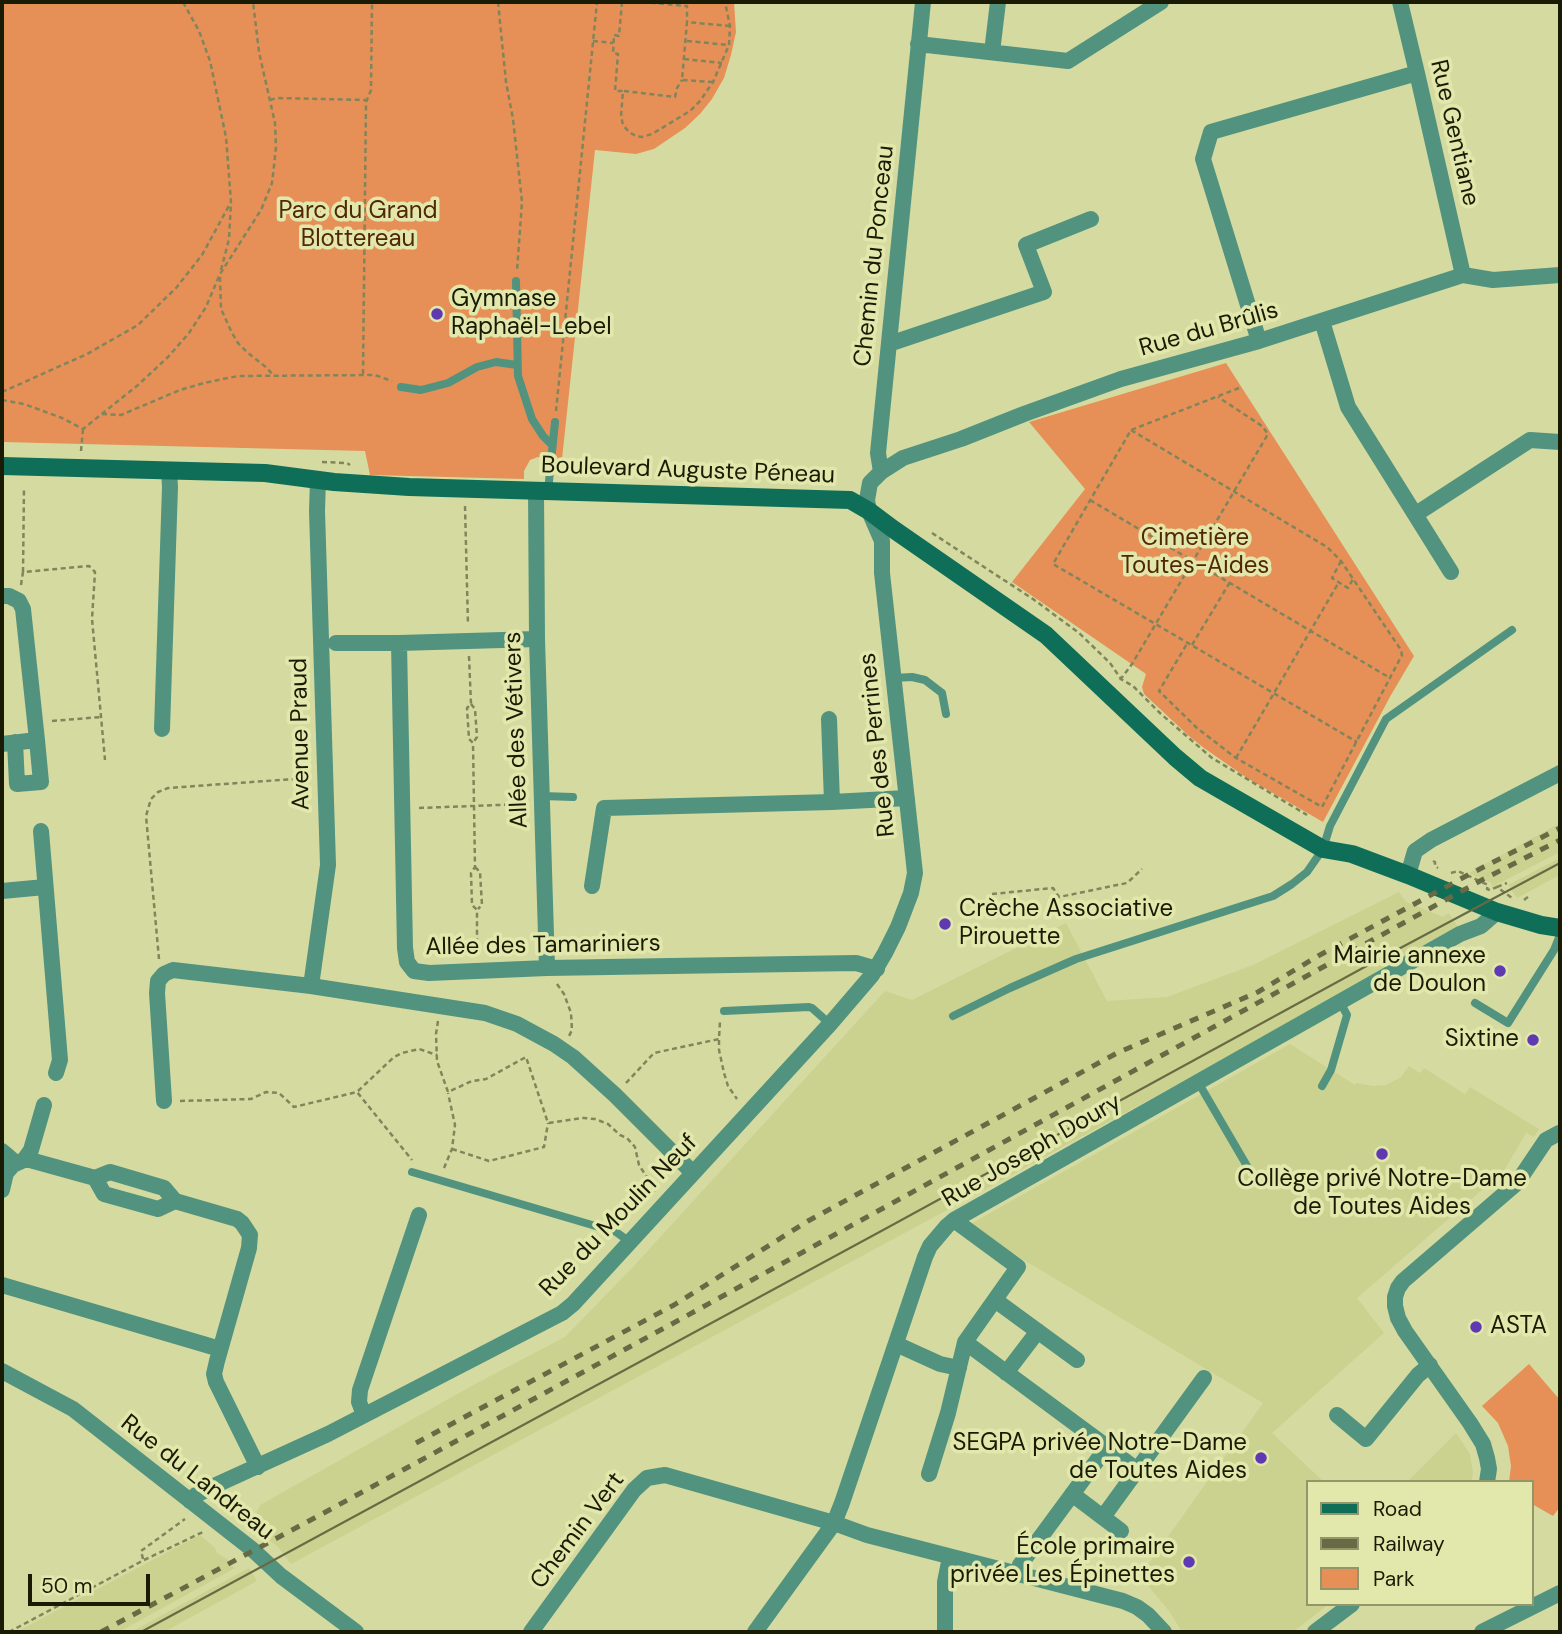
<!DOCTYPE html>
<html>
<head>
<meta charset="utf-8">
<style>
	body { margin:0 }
	#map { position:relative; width:1562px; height:1634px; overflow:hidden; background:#d5dba0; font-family:"DM Sans",sans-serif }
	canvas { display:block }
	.frame { position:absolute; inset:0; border:4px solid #1a1b05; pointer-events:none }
	.legend { position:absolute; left:1306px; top:1480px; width:228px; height:126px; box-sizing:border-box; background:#e2e8ac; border:2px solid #929669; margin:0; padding:9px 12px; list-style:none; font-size:21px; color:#1a1b05 }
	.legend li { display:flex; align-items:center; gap:14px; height:35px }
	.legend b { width:35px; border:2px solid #929669 }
	.scale { position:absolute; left:28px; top:1574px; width:122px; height:32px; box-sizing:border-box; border:4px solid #1a1b05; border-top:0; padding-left:9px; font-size:21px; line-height:24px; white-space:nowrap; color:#1a1b05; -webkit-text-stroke:5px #e2e8ac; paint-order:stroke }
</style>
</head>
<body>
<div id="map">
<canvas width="1562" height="1634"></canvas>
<div class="frame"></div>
<ul class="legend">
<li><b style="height:9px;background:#0f6e58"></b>Road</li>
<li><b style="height:9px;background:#676a45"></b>Railway</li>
<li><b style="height:19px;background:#e69058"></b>Park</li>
</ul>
<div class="scale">50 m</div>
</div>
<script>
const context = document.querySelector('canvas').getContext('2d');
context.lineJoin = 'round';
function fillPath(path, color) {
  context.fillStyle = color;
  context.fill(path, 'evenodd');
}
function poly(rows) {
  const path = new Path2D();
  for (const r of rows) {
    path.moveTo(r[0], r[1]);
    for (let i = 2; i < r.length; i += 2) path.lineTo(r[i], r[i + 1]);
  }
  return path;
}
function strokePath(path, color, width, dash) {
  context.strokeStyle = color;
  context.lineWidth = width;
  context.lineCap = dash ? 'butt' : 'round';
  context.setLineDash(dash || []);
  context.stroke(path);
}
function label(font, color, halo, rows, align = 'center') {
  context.font = font + ' "DM Sans",sans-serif';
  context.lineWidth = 7;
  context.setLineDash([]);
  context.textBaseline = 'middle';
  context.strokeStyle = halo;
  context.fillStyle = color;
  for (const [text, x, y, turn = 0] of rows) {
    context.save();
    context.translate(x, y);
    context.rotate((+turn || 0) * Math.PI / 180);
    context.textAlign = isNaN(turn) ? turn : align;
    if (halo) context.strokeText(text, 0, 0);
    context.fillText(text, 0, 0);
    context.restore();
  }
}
fillPath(poly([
	[1560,823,1560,852,1492,887,1491,883,1469,873],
	[1560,858,1560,875,1517,898,1508,885],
	[1399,892,1406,902,1443,917,1449,913,1460,930,962,1202,291,1564,278,1547,261,1533,257,1534,253,1527,249,1529,247,1527,247,1525,253,1521,260,1505,475,1384,565,1337,632,1268,885,991,912,1000,1066,923,1107,1001,1167,997,1253,965],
	[1290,1044,1355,1085,1356,1083,1373,1086,1386,1085,1401,1077,1409,1066,1420,1073,1424,1068,1465,1094,1470,1087,1539,1129,1534,1137,1526,1133,1504,1171,1357,1298,1384,1333,1272,1433,1324,1482,1308,1482,1308,1604,1329,1604,1293,1632,1182,1632,1169,1611,1140,1576,1263,1403,967,1226],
	[1456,1433,1470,1454,1473,1473,1471,1482,1407,1482],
	[200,1535,214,1547,218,1554,227,1559,230,1565,235,1568,119,1632,16,1632],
	[249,1568,257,1581,164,1632,131,1632]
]), '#cbd18e');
fillPath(poly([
	[2,2,734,2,736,32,731,55,724,78,712,99,700,114,685,128,654,149,636,154,595,150,562,459,538,457,530,460,524,471,524,479,370,475,365,451,2,442],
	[1226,363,1414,656,1391,695,1323,822,1247,778,1204,748,1189,736,1144,694,1142,687,1146,674,1012,582,1085,489,1029,422],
	[1529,1364,1560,1400,1560,1507,1553,1516,1532,1504,1532,1482,1509,1482,1511,1466,1508,1446,1498,1423,1482,1406]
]), '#e69058');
strokePath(poly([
	[498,2,506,82,513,119,522,202,517,271],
	[622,2,619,36,614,35,613,53,618,54,615,91,623,91,621,116,623,125,629,132,636,136,642,137,652,134,690,111,700,101,713,82,729,45,730,26,725,2],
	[642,2,687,6,687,22],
	[593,41,613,43],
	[687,41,729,45],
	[684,59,722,63],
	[713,82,682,80,687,22,730,26],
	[624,91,675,97,677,88,682,80],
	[270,100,277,98,367,100],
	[221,270,229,239,231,204],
	[220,277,221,309,232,333,238,343,248,353,267,368,274,376],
	[363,374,366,102,371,90,372,2],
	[1239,388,1131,430,1053,564,1357,742],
	[2,392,87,354,138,325,176,288,202,255,231,202,226,137,210,61,199,31,183,2],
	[2,400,24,404,62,418,83,429,138,385,168,357,189,333,206,307,220,274,261,210,272,183,274,166,276,147,275,123,259,52,253,2],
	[556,411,597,2],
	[102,414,121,415,180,390,204,383,238,376,375,375,392,381],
	[1131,430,1327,547,1341,561,1401,650,1402,655,1322,807,1236,758,1197,728,1159,691,1188,642],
	[81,451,83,429],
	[322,462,347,463,350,465],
	[1090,500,1390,678],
	[465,506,468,625],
	[932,533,1033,599,1079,633,1110,663,1121,679,1133,686,1161,714,1212,758,1307,815],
	[1341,561,1332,578,1348,588,1353,579],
	[23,572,24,488],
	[21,585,23,572,89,566,95,572,92,619,105,760],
	[1192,645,1230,582],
	[469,656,471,704,467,708,469,739,473,743,475,867,471,873,472,905,477,910,477,954],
	[1120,680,1132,664,1268,434,1262,426,1218,397],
	[471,704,475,709,477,737,473,743],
	[52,721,101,717],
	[1236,758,1339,582],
	[419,808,525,804],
	[1433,861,1435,862,1435,866,1438,868],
	[475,867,480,872,482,905,478,909],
	[1451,873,1458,871,1488,885,1487,889,1490,890,1497,887,1512,898],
	[1497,887,1507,883],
	[992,894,1053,888,1059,897,1127,883,1142,869],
	[1524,900,1529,896],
	[159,959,146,816,151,799,158,792,168,788,308,778],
	[557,984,564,994,571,1013,572,1030,569,1036],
	[438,1021,436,1034,437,1061,448,1092,472,1081,486,1079,526,1057,548,1123,583,1118,595,1119,608,1124,620,1135,627,1138,635,1147,639,1165,656,1191],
	[719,1040,719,1050,724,1073,728,1086,737,1099],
	[626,1083,654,1053,719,1039,720,1021],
	[358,1091,394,1057,402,1053,419,1049,437,1055],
	[180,1101,251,1099,266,1092,279,1093,294,1107,357,1092,412,1160],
	[452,1149,489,1161,544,1147,548,1123],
	[444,1168,452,1149,455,1125,448,1093],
	[143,1559,141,1551,185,1519],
	[9,1632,144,1560,203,1532]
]), '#81855b', 2.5, [5, 3.5]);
strokePath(poly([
	[516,281,518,376,532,419,543,436,552,445],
	[401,387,421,390,448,383,477,367,496,362,517,365],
	[548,491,555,422],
	[894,678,912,677,925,680,942,693,946,714],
	[542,796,573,797],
	[1475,1003,1508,1023,1554,950,1560,935],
	[724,1011,809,1007,812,1008,830,1024],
	[953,1016,1010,988,1076,959,1273,896,1292,884,1307,872,1323,849,1330,826,1386,719,1512,630],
	[1198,1082,1247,1166],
	[1322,1086,1331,1070,1347,1015,1340,1002],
	[412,1172,616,1232,630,1242]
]), '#52937f', 8);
strokePath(poly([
	[1400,2,1417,73,1463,275],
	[918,44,1068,61,1161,2],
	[992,52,998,2],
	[1322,321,1348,407,1451,572],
	[1259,341,1203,159,1211,132,1417,73],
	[889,344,1044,292,1026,245,1091,219],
	[881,472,903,458,961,439,1024,414,1121,379,1259,341,1463,275,1493,280,1560,275],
	[536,490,537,639,547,968],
	[1416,514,1530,440,1560,442],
	[2,596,9,596,19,601,23,609,37,740,2,744],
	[336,643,399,643,537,639],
	[399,643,405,948,407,962,414,971,429,973,547,968,856,963,877,969],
	[829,719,832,802],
	[162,729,170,487,169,470],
	[15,742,17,784,41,782,37,740],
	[41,831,60,1060,56,1073],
	[1408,875,1415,851,1431,840,1560,773],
	[592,886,604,808,832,802,907,798],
	[2,891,45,887],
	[311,986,328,865,317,511,318,479],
	[164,1101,157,993,158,981,164,974,173,970,311,986,485,1013,517,1024,554,1044,573,1057,615,1095,693,1173],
	[2,1151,16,1163],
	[24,1160,30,1160,95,1178,110,1172,164,1188,175,1201,158,1209,104,1194,95,1178],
	[2,1190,6,1173,13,1165,24,1160,31,1150,44,1105],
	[175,1201,237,1219,242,1223,250,1235,249,1248,217,1361,214,1374,216,1382,258,1467],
	[2,1285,220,1349],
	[995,1300,1077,1360],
	[965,1342,1107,1447,1020,1565,1016,1575],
	[896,1344,940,1364,959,1368],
	[2,1371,73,1409,253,1550,281,1576,356,1632],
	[1006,1373,1038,1331],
	[364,1415,359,1402,360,1390,419,1215],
	[1337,1415,1366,1439,1418,1375,1430,1365],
	[1107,1447,1137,1470],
	[929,1474,948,1413,965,1342,1018,1267,954,1220],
	[1487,1482,1489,1469,1487,1458,1483,1444,1470,1423,1405,1331,1398,1318,1395,1306,1395,1297,1398,1288,1403,1281,1517,1183,1546,1140,1559,1133],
	[1072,1494,1121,1531],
	[190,1501,196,1495,216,1485,328,1434,562,1313,573,1304,830,1024,872,975,885,953,898,927,911,893,915,873,882,573,882,541,869,511,867,500,870,483,881,472,878,453,923,2],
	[1103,1517,1204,1378],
	[531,1632,634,1490,647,1478,665,1475,834,1523,867,1535,1123,1601,1137,1607,1148,1615,1164,1632],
	[755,1632,834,1523,842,1503,925,1257,930,1246,947,1226,954,1220,1460,934,1481,926,1497,912],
	[945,1632,945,1582,950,1557],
	[1315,1632,1352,1604],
	[1482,1632,1560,1593]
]), '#52937f', 16);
strokePath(poly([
	[2,466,265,473,334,482,409,487,850,500,869,511,893,529,1046,635,1175,757,1200,778,1323,849,1352,854,1408,875,1497,912,1541,925,1560,928]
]), '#0f6e58', 18);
strokePath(poly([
	[141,1632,885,1229,1361,969,1560,863]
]), '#676a45', 2);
strokePath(poly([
	[416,1443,674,1305,808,1221,1117,1053,1258,992,1318,956,1468,875,1560,828],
	[101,1632,320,1515,679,1320,1480,881,1560,840]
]), '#676a45', 5, [9, 9]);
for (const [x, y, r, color] of [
	[437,314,7,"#5f39b1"],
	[945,924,7,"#5f39b1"],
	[1500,971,7,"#5f39b1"],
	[1533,1040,7,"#5f39b1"],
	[1382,1154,7,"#5f39b1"],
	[1476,1327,7,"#5f39b1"],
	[1261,1458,7,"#5f39b1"],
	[1189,1562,7,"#5f39b1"]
]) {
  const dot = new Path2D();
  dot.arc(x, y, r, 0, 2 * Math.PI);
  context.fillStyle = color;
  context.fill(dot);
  strokePath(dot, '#e2e8ac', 2.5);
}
label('24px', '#1a1b05', '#e2e8ac', [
	["Rue Gentiane",1454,133,77],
	["Chemin du Ponceau",875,256,-84],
	["Rue du Brûlis",1209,330,-16],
	["Boulevard Auguste Péneau",688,471,2],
	["Allée des Vétivers",517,730,-92],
	["Avenue Praud",301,734,-91],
	["Rue des Perrines",878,745,-96],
	["Allée des Tamariniers",543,946,-1],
	["Rue Joseph Doury",1032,1151,-30],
	["Rue du Moulin Neuf",619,1216,-46],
	["Rue du Landreau",197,1478,38],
	["Chemin Vert",578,1531,-53]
]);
label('24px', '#522706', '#e2e8ac', [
	["Parc du Grand",358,212],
	["Blottereau",358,240],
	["Cimetière",1195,539],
	["Toutes-Aides",1195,567]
]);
label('24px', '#1a1b05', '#e2e8ac', [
	["Gymnase",451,300,"left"],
	["Raphaël-Lebel",451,328,"left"],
	["Crèche Associative",959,910,"left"],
	["Pirouette",959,938,"left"],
	["Mairie annexe",1486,957],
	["de Doulon",1486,985],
	["Sixtine",1519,1040],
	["Collège privé Notre-Dame",1382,1180,"center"],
	["de Toutes Aides",1382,1208,"center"],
	["ASTA",1490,1327,"left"],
	["SEGPA privée Notre-Dame",1247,1444],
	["de Toutes Aides",1247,1472],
	["École primaire",1175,1548],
	["privée Les Épinettes",1175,1576]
], 'right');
</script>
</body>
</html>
